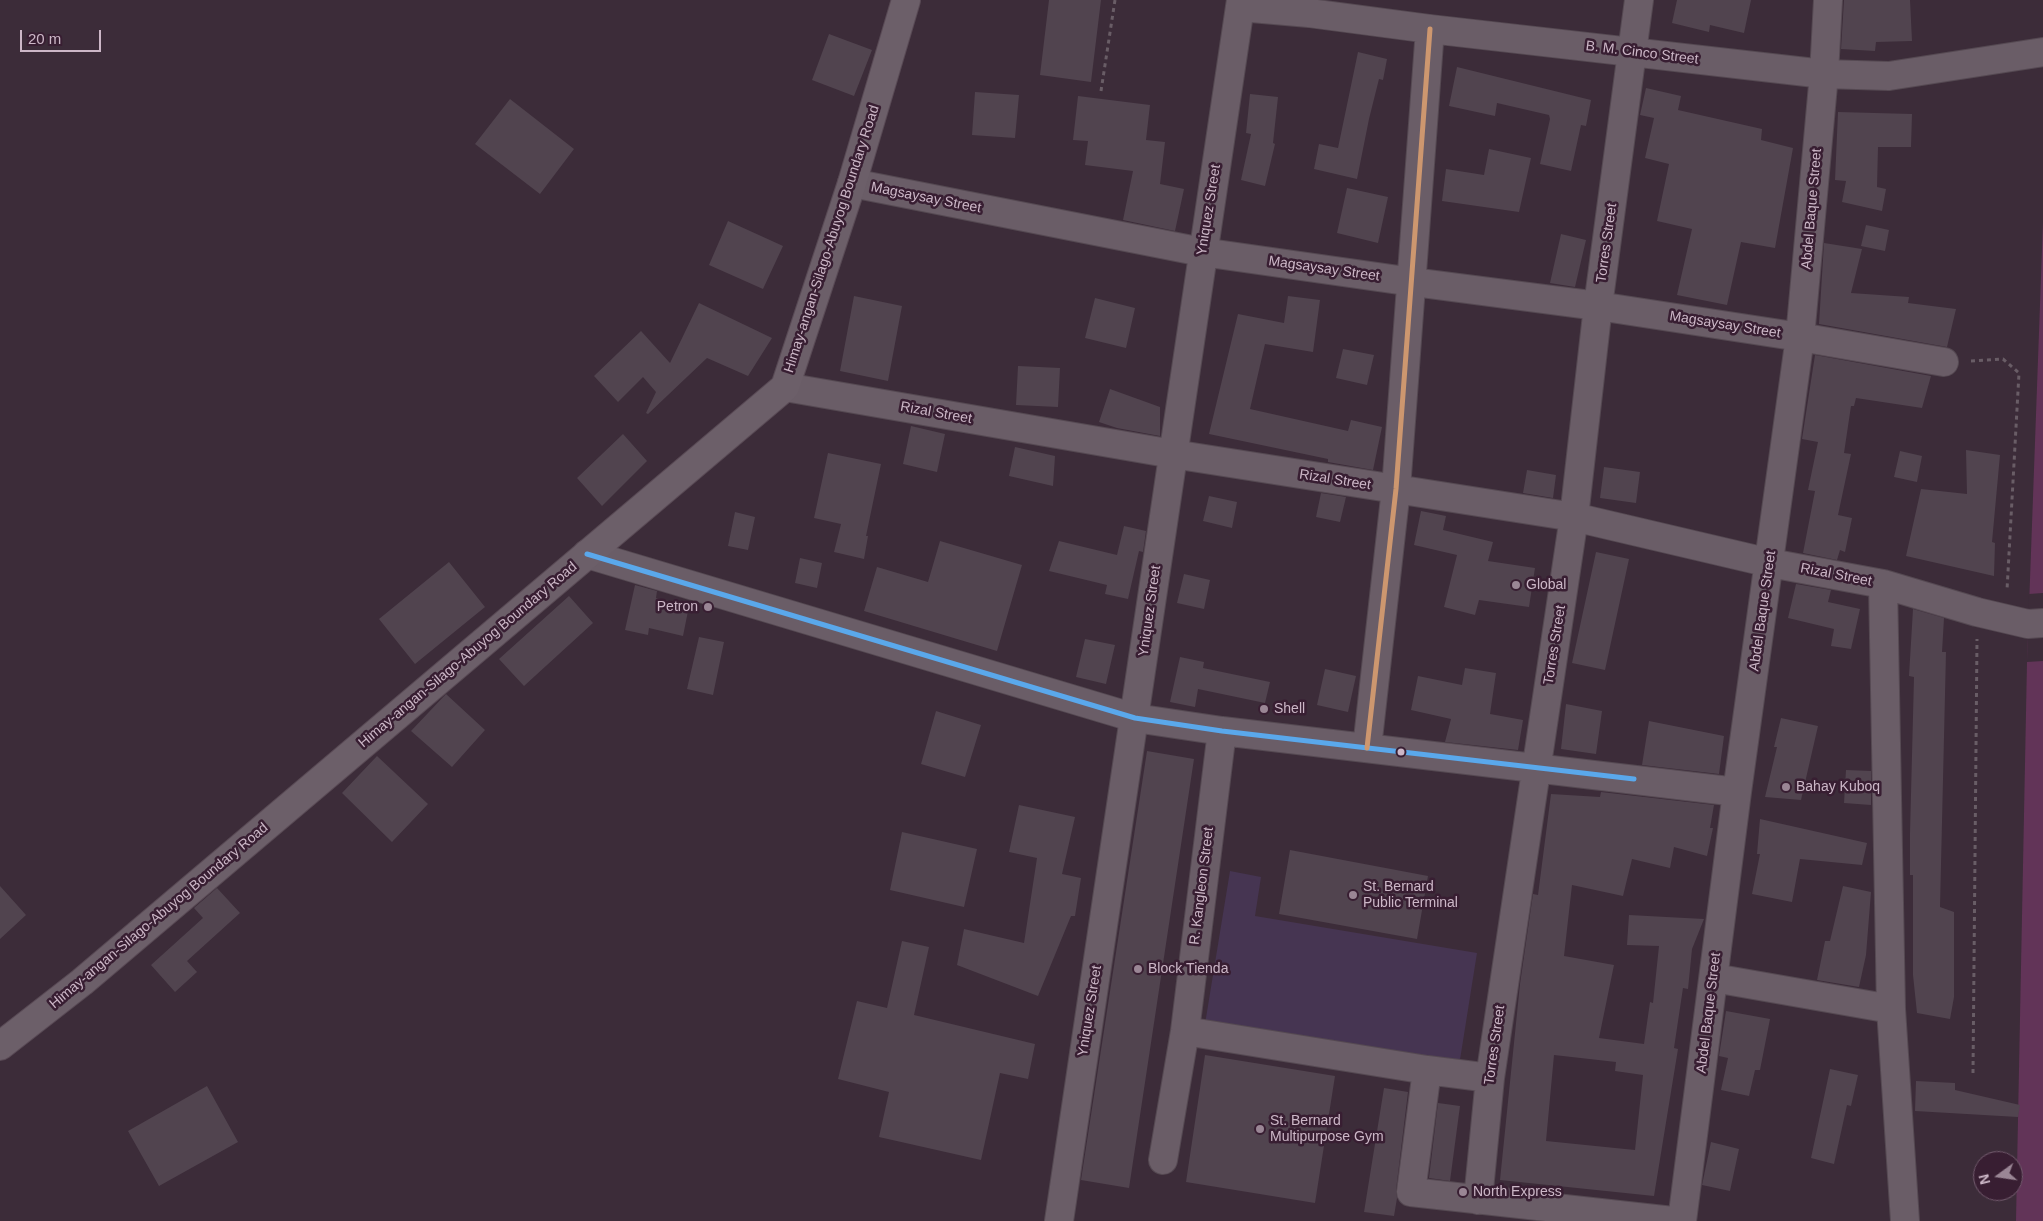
<!DOCTYPE html>
<html>
<head>
<meta charset="utf-8">
<style>
	body { margin:0 }
	#map { position:relative; width:2043px; height:1221px; overflow:hidden; background:#3c2c39; font-family:Helvetica,sans-serif }
	canvas { display:block }
	.north { position:absolute; left:1973px; top:1151px; width:50px; height:50px; box-sizing:border-box; background:#381e32; border:1px solid #735b6e; border-radius:50%; rotate:256deg; font-size:14px; font-weight:700; line-height:20px; text-align:center; color:#ccb7c7 }
	.north::after { content:''; display:block; margin:auto; width:18px; height:22px; background:#9a8695; clip-path:polygon(50% 0,100% 100%,50% 72%,0 100%) }
	.scale { position:absolute; left:20px; top:30px; width:81px; height:22px; box-sizing:border-box; border:2px solid #ccb7c7; border-top:0; padding-left:6px; font-size:15px; line-height:18px; white-space:nowrap; color:#ccb7c7; -webkit-text-stroke:4px #381e32; paint-order:stroke }
</style>
</head>
<body>
<div id="map">
<canvas width="2043" height="1221"></canvas>
<div class="north">N</div>
<div class="scale">20 m</div>
</div>
<script>
const context = document.querySelector('canvas').getContext('2d');
context.lineJoin = 'round';
function fillPath(path, color) {
  context.fillStyle = color;
  context.fill(path, 'evenodd');
}
function poly(rows) {
  const path = new Path2D();
  for (const r of rows) {
    path.moveTo(r[0], r[1]);
    for (let i = 2; i < r.length; i += 2) path.lineTo(r[i], r[i + 1]);
  }
  return path;
}
function strokePath(path, color, width, dash) {
  context.strokeStyle = color;
  context.lineWidth = width;
  context.lineCap = dash ? 'butt' : 'round';
  context.setLineDash(dash || []);
  context.stroke(path);
}
function label(font, color, halo, rows, align = 'center') {
  context.font = font + ' Helvetica,sans-serif';
  context.lineWidth = 5;
  context.setLineDash([]);
  context.textBaseline = 'middle';
  context.strokeStyle = halo;
  context.fillStyle = color;
  for (const [text, x, y, turn = 0] of rows) {
    context.save();
    context.translate(x, y);
    context.rotate((+turn || 0) * Math.PI / 180);
    context.textAlign = isNaN(turn) ? turn : align;
    if (halo) context.strokeText(text, 0, 0);
    context.fillText(text, 0, 0);
    context.restore();
  }
}
fillPath(poly([
	[1230,871,1261,877,1255,916,1477,953,1459,1066,1205,1024]
]), '#463552');
fillPath(poly([
	[2043,222,2043,1221,2016,1221,2027,662]
]), '#623458');
fillPath(poly([
	[2043,593,2043,661,2027,662,2029,594]
]), '#3c2c39');
fillPath(poly([
	[1049,0,1101,0,1091,82,1040,75],
	[1677,0,1751,0,1744,33,1710,25,1709,32,1672,23],
	[1844,0,1910,0,1912,41,1876,42,1875,51,1841,49],
	[829,34,872,50,854,96,812,80],
	[1358,52,1387,59,1383,80,1379,79,1369,119,1357,179,1314,169,1319,144,1338,148],
	[1457,67,1591,100,1586,126,1581,125,1571,171,1540,164,1550,119,1549,115,1497,103,1495,116,1449,106],
	[1646,88,1681,96,1678,110,1762,129,1761,140,1793,148,1775,248,1741,242,1727,305,1677,295,1692,229,1657,221,1669,164,1645,158,1654,118,1640,115],
	[975,92,1019,95,1015,138,972,135],
	[1250,94,1278,97,1273,143,1275,144,1265,186,1241,180,1251,134,1246,133],
	[1078,96,1150,105,1146,140,1165,142,1160,184,1184,189,1175,231,1123,220,1133,171,1085,165,1088,141,1073,140],
	[510,99,574,149,540,194,475,144],
	[1838,112,1912,114,1911,147,1878,147,1877,187,1886,189,1882,211,1842,202,1846,181,1835,180],
	[1489,149,1531,158,1519,212,1442,201,1446,169,1484,175],
	[1347,188,1388,197,1378,243,1337,233],
	[728,221,783,246,763,289,709,265],
	[1866,225,1889,230,1885,251,1861,246],
	[1561,234,1586,240,1575,287,1550,283],
	[1824,243,1862,249,1851,293,1909,297,1908,303,1956,309,1947,347,1819,324],
	[854,296,902,306,888,381,840,371],
	[1288,296,1320,300,1313,352,1265,344,1250,409,1348,431,1351,420,1382,427,1373,470,1328,462,1328,459,1209,434,1238,314,1284,323],
	[1095,298,1135,308,1126,348,1085,338],
	[699,303,772,338,748,376,707,358,648,414,646,413,656,392,643,377,618,402,594,376,641,331,670,363],
	[1343,349,1374,355,1367,385,1336,378],
	[1815,355,1931,376,1922,408,1856,398,1854,406,1851,406,1844,453,1851,454,1838,515,1852,518,1845,552,1840,550,1837,560,1803,553,1815,491,1808,490,1818,442,1802,439],
	[1018,366,1060,368,1058,407,1016,405],
	[1110,389,1160,407,1160,436,1117,428,1099,422],
	[911,426,945,434,937,472,903,464],
	[623,434,647,461,602,506,577,478],
	[1015,447,1055,456,1053,486,1009,476],
	[1966,450,2000,455,1992,542,1995,543,1994,576,1906,556,1921,489,1967,494],
	[1900,451,1922,456,1917,482,1894,477],
	[828,453,881,464,866,536,868,536,864,559,834,552,841,524,814,518],
	[1604,467,1640,472,1636,503,1600,498],
	[1527,470,1556,475,1553,498,1523,493],
	[1321,493,1346,497,1340,522,1316,517],
	[1209,496,1237,502,1232,528,1203,521],
	[1421,511,1446,516,1443,530,1493,542,1488,561,1535,568,1529,607,1479,600,1475,615,1444,607,1457,555,1414,545],
	[735,512,755,517,748,550,728,546],
	[1124,526,1146,531,1143,552,1139,551,1128,599,1105,594,1107,585,1049,571,1059,541,1117,555],
	[940,541,1022,565,997,651,864,611,877,567,928,582],
	[1596,552,1629,559,1605,670,1572,663],
	[800,558,822,563,817,588,795,583],
	[449,562,485,607,415,664,379,619],
	[1184,574,1210,580,1204,609,1177,603],
	[1796,584,1831,590,1828,602,1860,609,1851,649,1831,646,1834,629,1788,618],
	[635,585,657,591,656,598,689,606,683,636,649,628,648,635,625,630],
	[569,596,593,623,524,686,499,659],
	[1913,609,1944,618,1942,652,1946,652,1940,907,1954,912,1954,997,1950,1019,1917,1013,1913,975,1913,875,1910,875,1910,833,1914,677,1909,676],
	[699,637,724,642,713,695,687,689],
	[1085,639,1115,645,1106,684,1076,677],
	[1180,657,1204,662,1203,668,1270,682,1265,703,1198,689,1195,707,1170,702],
	[1465,668,1496,673,1490,714,1523,720,1518,750,1445,742,1451,719,1411,710,1418,676,1462,685],
	[1325,669,1356,676,1348,712,1317,705],
	[446,694,485,730,452,767,411,731],
	[1566,704,1602,711,1596,754,1561,749],
	[936,711,981,725,965,777,921,764],
	[1781,718,1818,726,1801,800,1765,797,1777,747,1774,747],
	[1649,721,1724,736,1719,774,1642,765],
	[1147,751,1194,759,1129,1188,1081,1180],
	[377,756,428,804,392,842,342,793],
	[1846,770,1871,771,1871,805,1844,803],
	[1601,792,1714,805,1710,828,1713,828,1707,856,1674,847,1670,868,1632,859,1623,896,1572,885,1564,956,1614,965,1599,1038,1644,1044,1650,1002,1653,1003,1659,946,1627,945,1629,915,1704,919,1692,949,1688,989,1683,988,1674,1048,1678,1049,1654,1196,1500,1180,1520,984,1533,894,1538,895,1551,794,1600,797],
	[1554,1055,1616,1062,1615,1071,1643,1075,1635,1150,1546,1141],
	[1019,805,1075,817,1062,874,1081,878,1075,916,1071,916,1038,996,957,965,964,929,1024,943,1037,858,1009,852],
	[1760,819,1867,843,1862,865,1800,859,1792,902,1752,894,1760,854,1757,854],
	[902,832,977,849,964,907,890,890],
	[1290,850,1428,876,1417,939,1279,914],
	[0,886,26,915,0,939],
	[1843,886,1871,892,1866,955,1859,987,1817,980,1825,941,1830,941],
	[217,888,240,913,187,961,197,972,175,992,151,965,203,918,194,908],
	[902,941,929,947,914,1015,1035,1044,1028,1079,1000,1073,981,1160,879,1137,889,1092,838,1079,857,1001,887,1008],
	[1726,1011,1770,1019,1760,1070,1755,1070,1749,1096,1721,1090,1728,1058,1719,1056],
	[1205,1055,1335,1076,1315,1203,1186,1182],
	[1830,1069,1858,1075,1851,1106,1847,1105,1834,1164,1811,1158],
	[1916,1081,1955,1083,1955,1090,2020,1105,2018,1117,1915,1111],
	[207,1086,238,1142,159,1186,128,1131],
	[1384,1088,1408,1092,1396,1190,1397,1198,1394,1216,1364,1212],
	[1438,1103,1460,1106,1450,1181,1429,1178],
	[1711,1142,1739,1149,1730,1191,1702,1185]
]), '#51444f');
const minor = poly([
	[1240,7,1309,13,1430,29,1824,74,1889,76,2043,52],
	[852,183,1202,252,1413,282,1598,306,1800,337,1944,362],
	[785,387,1173,454,1574,517,1770,563,1883,584,1977,612,2028,624,2043,623],
	[587,554,1135,718,1222,731,1737,792],
	[1883,584,1891,1009,1905,1221],
	[1367,748,1396,489,1430,29],
	[1714,978,1891,1009],
	[1185,1031,1427,1070,1490,1078],
	[1427,1070,1411,1192,1673,1221],
	[1163,1160,1185,1031,1222,731],
	[1478,1200,1490,1078,1574,517,1598,306,1639,0],
	[1059,1221,1241,0],
	[1682,1221,1737,792,1800,337,1824,74,1828,0]
]);
const major = poly([
	[0,1046,82,982,785,387,852,183,906,0]
]);
strokePath(minor, '#554952', 30);
strokePath(major, '#594a55', 30);
strokePath(poly([
	[1101,91,1115,0],
	[1971,361,2003,359,2019,373,2007,590],
	[1973,1073,1977,639]
]), '#695d66', 3, [4, 4]);
strokePath(minor, '#6a5d67', 28);
strokePath(major, '#6c5f69', 28);
strokePath(poly([
	[587,554,1135,718,1222,731,1634,779]
]), '#5aa8eb', 5);
strokePath(poly([
	[1367,748,1396,489,1430,29]
]), '#cd976f', 5);
for (const [x, y, r, color] of [
	[1516,585,5,"#9a8695"],
	[708,607,5,"#9a8695"],
	[1264,709,5,"#9a8695"],
	[1401,752,4.5,"#ccb7c7"],
	[1786,787,5,"#9a8695"],
	[1353,895,5,"#9a8695"],
	[1138,969,5,"#9a8695"],
	[1260,1129,5,"#9a8695"],
	[1463,1192,5,"#9a8695"]
]) {
  const dot = new Path2D();
  dot.arc(x, y, r, 0, 2 * Math.PI);
  context.fillStyle = color;
  context.fill(dot);
  strokePath(dot, '#381e32', 2);
}
label('14px', '#ccb7c7', '#381e32', [
	["B. M. Cinco Street",1642,53,7],
	["Magsaysay Street",926,198,11],
	["Abdel Baque Street",1812,209,-85],
	["Yniquez Street",1209,210,-81],
	["Himay-angan-Silago-Abuyog Boundary Road",832,239,-72],
	["Torres Street",1607,243,-82],
	["Magsaysay Street",1324,269,8],
	["Magsaysay Street",1725,325,9],
	["Rizal Street",936,413,10],
	["Rizal Street",1335,480,9],
	["Rizal Street",1836,575,11],
	["Yniquez Street",1150,611,-82],
	["Abdel Baque Street",1763,611,-82],
	["Torres Street",1555,645,-81],
	["Himay-angan-Silago-Abuyog Boundary Road",468,655,-40],
	["R. Kangleon Street",1202,886,-83],
	["Himay-angan-Silago-Abuyog Boundary Road",159,916,-40],
	["Yniquez Street",1090,1011,-81],
	["Abdel Baque Street",1709,1013,-83],
	["Torres Street",1495,1045,-82]
]);
label('14px', '#ccb7c7', '#381e32', [
	["Global",1526,585],
	["Petron",698,607,"right"],
	["Shell",1274,709],
	["Bahay Kuboq",1796,787],
	["St. Bernard",1363,887],
	["Public Terminal",1363,903],
	["Block Tienda",1148,969],
	["St. Bernard",1270,1121],
	["Multipurpose Gym",1270,1137],
	["North Express",1473,1192]
], 'left');
</script>
</body>
</html>
